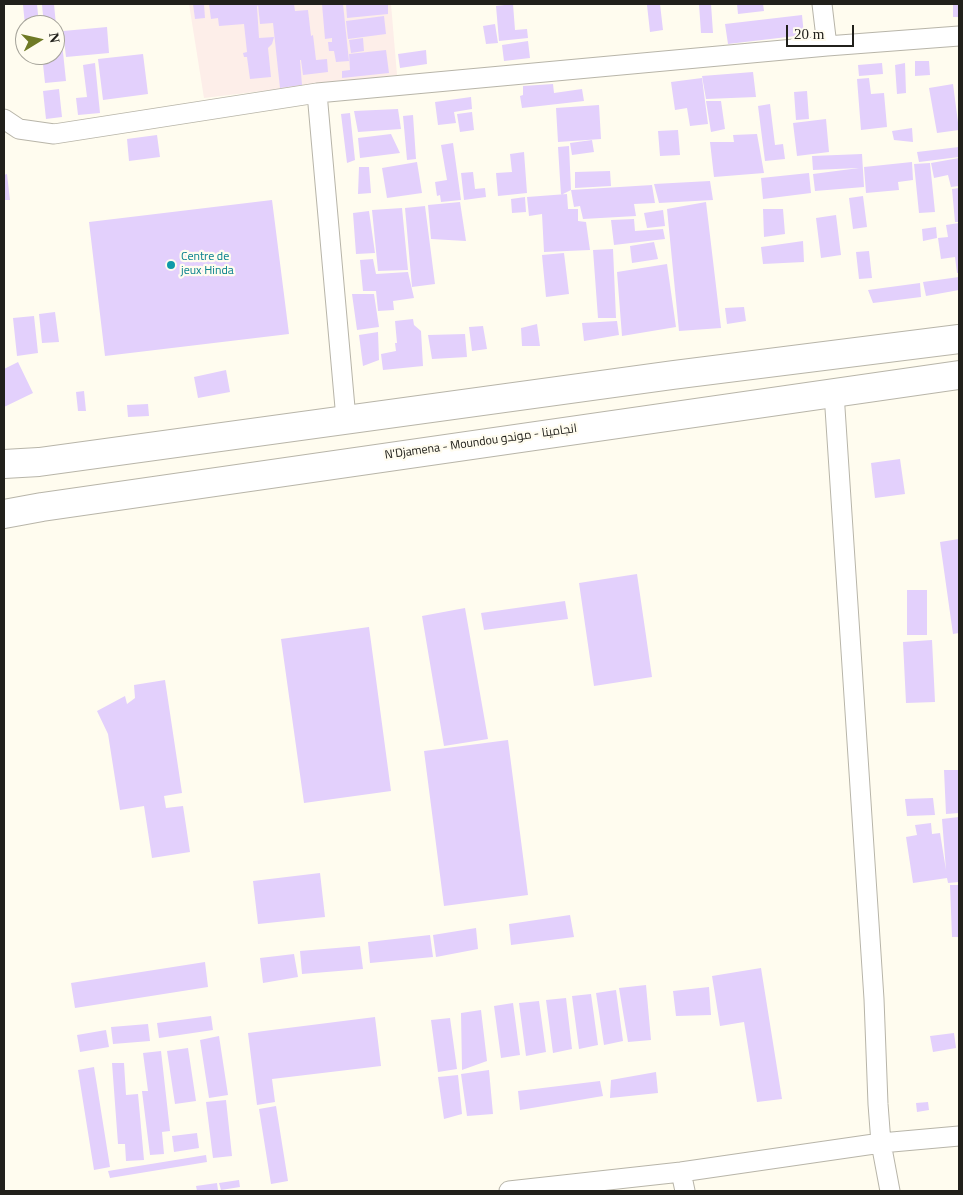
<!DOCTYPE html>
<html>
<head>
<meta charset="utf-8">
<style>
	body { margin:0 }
	#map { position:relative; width:963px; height:1195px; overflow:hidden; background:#fffcef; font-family:Georgia,serif }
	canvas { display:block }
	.frame { position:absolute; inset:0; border:5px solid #21201b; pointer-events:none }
	.north { position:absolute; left:15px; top:15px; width:50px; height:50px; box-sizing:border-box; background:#fffcef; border:1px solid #a6a49a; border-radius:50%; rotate:81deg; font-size:14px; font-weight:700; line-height:20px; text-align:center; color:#21201b }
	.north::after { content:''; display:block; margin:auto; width:18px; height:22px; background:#6f7a25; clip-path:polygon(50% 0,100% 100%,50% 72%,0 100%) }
	.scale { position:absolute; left:786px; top:25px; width:68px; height:22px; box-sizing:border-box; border:2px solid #21201b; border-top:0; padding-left:6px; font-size:15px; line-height:18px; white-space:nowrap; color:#21201b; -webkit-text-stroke:4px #fffcef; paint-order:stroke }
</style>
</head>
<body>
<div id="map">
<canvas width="963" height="1195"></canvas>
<div class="frame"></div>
<div class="north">N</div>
<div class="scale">20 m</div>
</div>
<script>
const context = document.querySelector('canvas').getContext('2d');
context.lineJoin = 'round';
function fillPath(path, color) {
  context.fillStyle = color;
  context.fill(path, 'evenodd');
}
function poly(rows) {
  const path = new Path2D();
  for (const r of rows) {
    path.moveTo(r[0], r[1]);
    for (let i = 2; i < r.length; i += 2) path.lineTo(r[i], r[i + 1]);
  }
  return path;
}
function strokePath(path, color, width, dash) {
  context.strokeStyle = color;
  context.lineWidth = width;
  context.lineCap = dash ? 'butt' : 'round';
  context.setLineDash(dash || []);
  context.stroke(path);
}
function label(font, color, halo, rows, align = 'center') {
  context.font = font + ' Georgia,Cairo,serif';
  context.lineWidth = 4.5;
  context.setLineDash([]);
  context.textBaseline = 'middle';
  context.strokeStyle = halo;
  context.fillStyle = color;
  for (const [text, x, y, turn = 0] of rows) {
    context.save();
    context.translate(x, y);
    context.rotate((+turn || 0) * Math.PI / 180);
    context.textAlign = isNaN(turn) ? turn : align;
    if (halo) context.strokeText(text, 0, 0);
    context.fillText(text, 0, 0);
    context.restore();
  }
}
fillPath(poly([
	[189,4,391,4,397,75,204,98]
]), '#fdeee9');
fillPath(poly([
	[37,4,39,25,25,25,23,5],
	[50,4,54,4,56,25,44,25,42,5],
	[193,4,204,4,205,18,195,19],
	[209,4,294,4,295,11,308,10,311,36,313,35,316,60,327,59,328,72,303,75,301,60,300,60,302,85,280,88,273,23,260,24,258,5,257,7,259,38,274,37,272,44,268,48,271,77,250,79,247,57,244,57,243,53,247,52,244,24,219,26,218,18,211,19],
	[322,4,343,4,349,61,336,62,334,51,329,51,328,42,332,42,332,38,325,39],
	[346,4,388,4,388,14,347,18],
	[513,4,515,30,527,29,528,38,499,41,496,6],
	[660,4,663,30,650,32,647,5],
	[699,4,711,4,713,33,701,33],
	[737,4,763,4,764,11,738,14],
	[953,4,959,4,959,17,953,17],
	[802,15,804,35,728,44,725,24],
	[384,16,386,34,348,39,346,21],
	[495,24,498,43,486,44,483,26],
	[107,27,109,53,66,57,63,31],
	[61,33,66,81,45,83,42,55,55,55,55,34],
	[363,38,364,51,351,53,349,40],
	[528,41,530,58,504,61,502,45],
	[386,50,389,73,342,78,342,71,350,70,349,54],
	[426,50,427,64,400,68,398,54],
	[143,54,148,94,103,100,98,59],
	[915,61,929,61,930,75,915,76],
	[95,63,100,113,78,115,76,98,87,97,83,65],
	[882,63,883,74,859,76,858,65],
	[905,63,906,93,897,94,895,65],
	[753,72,756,97,706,99,702,76],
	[702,78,708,124,690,126,687,108,675,110,671,82],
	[869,78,871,94,884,93,887,127,861,130,857,79],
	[553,84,554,93,582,89,584,101,522,108,520,96,523,95,523,86],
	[953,84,959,130,937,133,929,88],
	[59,89,62,117,46,119,43,91],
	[807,91,809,119,796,120,794,92],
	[471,97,472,109,454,112,456,123,438,125,435,102],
	[706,101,721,101,725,129,711,132],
	[770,104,775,145,783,144,785,159,765,161,758,106],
	[599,105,601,139,558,142,556,108],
	[398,109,401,129,358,132,354,111],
	[472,112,474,130,460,132,457,114],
	[350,113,355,160,347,163,341,114],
	[413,115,416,159,407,160,403,116],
	[826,119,829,152,797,156,793,123],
	[912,128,913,142,894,140,892,131],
	[678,130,680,155,660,156,658,131],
	[391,134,400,153,360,158,358,138],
	[757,134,764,173,714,177,710,142,734,142,733,135],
	[157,135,160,157,129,161,127,139],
	[592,140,594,152,572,155,570,143],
	[453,143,461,200,441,202,440,195,437,196,435,182,447,180,441,145],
	[569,146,571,190,561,195,558,147],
	[959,147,959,157,919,162,917,152],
	[524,152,527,193,498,196,496,173,512,172,510,154],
	[862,154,864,187,815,191,813,174,859,168,813,170,812,156],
	[959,158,959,186,951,187,948,175,934,178,931,163],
	[417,162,422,193,387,198,382,168],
	[912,162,913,180,898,182,899,190,866,193,864,167],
	[930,163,935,212,919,213,914,164],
	[359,167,369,167,371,193,358,194],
	[610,171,611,186,575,188,575,172],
	[473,172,475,189,485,188,486,197,464,200,461,173],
	[809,173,811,193,763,199,761,178],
	[7,174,10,200,4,200,4,175],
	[710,181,713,200,659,203,654,184],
	[652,185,655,203,634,204,636,216,583,219,580,206,574,207,571,190],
	[959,188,959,222,955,222,952,189],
	[567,194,568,209,578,209,578,221,586,222,590,250,544,252,542,214,529,216,527,197],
	[863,196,867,227,853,229,849,198],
	[525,197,526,212,512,213,511,199],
	[272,200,289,334,105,356,89,222],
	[460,202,466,241,431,239,428,205],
	[706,202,721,328,679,331,667,209],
	[425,206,435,284,412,287,405,208],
	[402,208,408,270,378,271,372,210],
	[763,209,783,209,785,234,764,237],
	[663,210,665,226,647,228,644,213],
	[369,211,375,253,356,254,353,213],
	[836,215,841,255,821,258,816,218],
	[634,219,635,231,663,229,665,239,614,245,611,220],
	[959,223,959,273,957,273,955,257,941,259,938,238,948,237,946,225],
	[936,227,937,238,923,241,922,229],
	[803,241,804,262,763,264,761,247],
	[654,242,658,259,632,263,630,246],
	[613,249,616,318,598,318,593,250],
	[869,251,872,278,859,279,856,252],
	[564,253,569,294,546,297,542,255],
	[373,259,376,274,408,272,414,298,393,301,394,310,378,311,376,291,363,291,360,260],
	[667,264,676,327,622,336,617,272],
	[959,277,959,290,926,296,923,282],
	[920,283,921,297,873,303,868,290],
	[352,294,374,294,379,327,357,330],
	[744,307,746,321,727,324,725,308],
	[55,312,59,342,42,343,39,314],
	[34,316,38,353,17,356,13,318],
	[413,319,414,325,421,331,423,366,383,370,381,354,396,351,395,343,397,343,395,321],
	[617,321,619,335,584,341,582,323],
	[537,324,540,346,522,346,521,328],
	[483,326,487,349,472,351,469,327],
	[378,332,379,360,363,366,359,335],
	[465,334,467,357,432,359,428,335],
	[18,362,33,393,4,407,4,369],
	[226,370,230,392,198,398,194,377],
	[84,391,86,411,78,411,76,392],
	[148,404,149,416,128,417,127,405],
	[900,459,905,494,875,498,871,463],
	[959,539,959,633,953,634,940,542],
	[637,574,652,677,594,686,579,583],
	[907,590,927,590,927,635,907,635],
	[565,601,568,619,484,630,481,613],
	[465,608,488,739,444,746,422,616],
	[369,627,391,791,304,803,281,639],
	[932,640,935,702,906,703,903,642],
	[165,680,182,793,164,796,166,808,183,806,190,852,152,858,144,806,120,810,108,734,97,711,125,696,127,704,135,698,134,685],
	[508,740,528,895,444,906,424,751],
	[944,770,959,770,959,813,946,814],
	[933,798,935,815,907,816,905,799],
	[959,817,959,882,948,883,947,878,913,883,906,837,917,835,915,825,931,823,932,834,940,833,946,870,942,819],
	[320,873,325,917,258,924,253,881],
	[950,885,959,885,959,937,952,937],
	[570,915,574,937,511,945,509,924],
	[476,928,478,949,436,957,433,935],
	[430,935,433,957,370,963,368,942],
	[360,946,363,969,302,974,300,951],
	[294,954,298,977,263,983,260,958],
	[205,962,208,987,75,1008,71,983],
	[761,968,782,1099,757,1102,744,1022,720,1026,712,976],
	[646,985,651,1040,628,1042,619,988],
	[709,987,711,1015,676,1016,673,991],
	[616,990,623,1041,604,1045,596,993],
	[591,994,598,1045,579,1049,572,996],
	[566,998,572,1049,553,1053,546,1000],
	[539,1001,546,1052,526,1056,519,1003],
	[513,1003,520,1055,501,1058,494,1006],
	[481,1010,487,1061,462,1070,461,1013],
	[211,1016,213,1030,159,1038,157,1023],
	[375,1017,381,1066,272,1079,275,1102,257,1105,248,1033],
	[450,1018,457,1069,438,1072,431,1020],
	[148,1024,150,1041,113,1044,111,1027],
	[106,1030,109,1047,80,1052,77,1035],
	[954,1033,956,1048,933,1052,930,1036],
	[219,1036,228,1095,209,1098,200,1040],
	[188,1048,196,1101,175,1104,167,1051],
	[161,1051,170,1131,162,1132,164,1154,150,1155,142,1091,148,1091,143,1053],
	[112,1063,124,1063,126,1095,138,1094,144,1160,126,1161,125,1144,118,1144],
	[94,1067,110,1167,94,1170,78,1070],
	[489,1070,493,1114,467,1116,461,1074],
	[656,1072,658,1093,610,1098,611,1080],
	[458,1075,462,1114,444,1119,438,1077],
	[600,1081,603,1096,520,1110,518,1091],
	[226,1100,232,1156,213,1158,206,1102],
	[928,1102,929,1110,917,1112,916,1103],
	[276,1106,288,1181,271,1184,259,1109],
	[197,1133,199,1148,174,1152,172,1136],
	[206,1155,207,1162,110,1178,108,1171],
	[239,1180,240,1187,221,1190,219,1183],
	[217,1183,218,1190,197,1191,196,1186]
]), '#e3d0fc');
const minor = poly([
	[822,4,827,46],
	[317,93,346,419],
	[4,119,19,129,54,134,317,93,827,46,959,36],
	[834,393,874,999,878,1104,881,1143,890,1191],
	[681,1172,685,1191],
	[509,1191,681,1172,881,1143,959,1136]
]);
const primary = poly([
	[4,464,39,462,673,375,959,339],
	[4,514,42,507,959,375]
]);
strokePath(minor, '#b8b5a9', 21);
strokePath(primary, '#b8b5a9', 30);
strokePath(minor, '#fff', 19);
strokePath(primary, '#fff', 28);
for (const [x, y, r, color] of [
	[171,265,5,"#0f9aa8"]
]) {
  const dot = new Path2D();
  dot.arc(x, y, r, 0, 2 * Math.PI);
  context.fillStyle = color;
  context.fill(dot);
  strokePath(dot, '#fffcef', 2);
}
label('12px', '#0d838f', '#fffcef', [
	["Centre de",181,258],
	["jeux Hinda",181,272]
], 'left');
label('12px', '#21201b', '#fffcef', [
	["N'Djamena - Moundou انجامينا - موندو",481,443,-8]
]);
</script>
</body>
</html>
